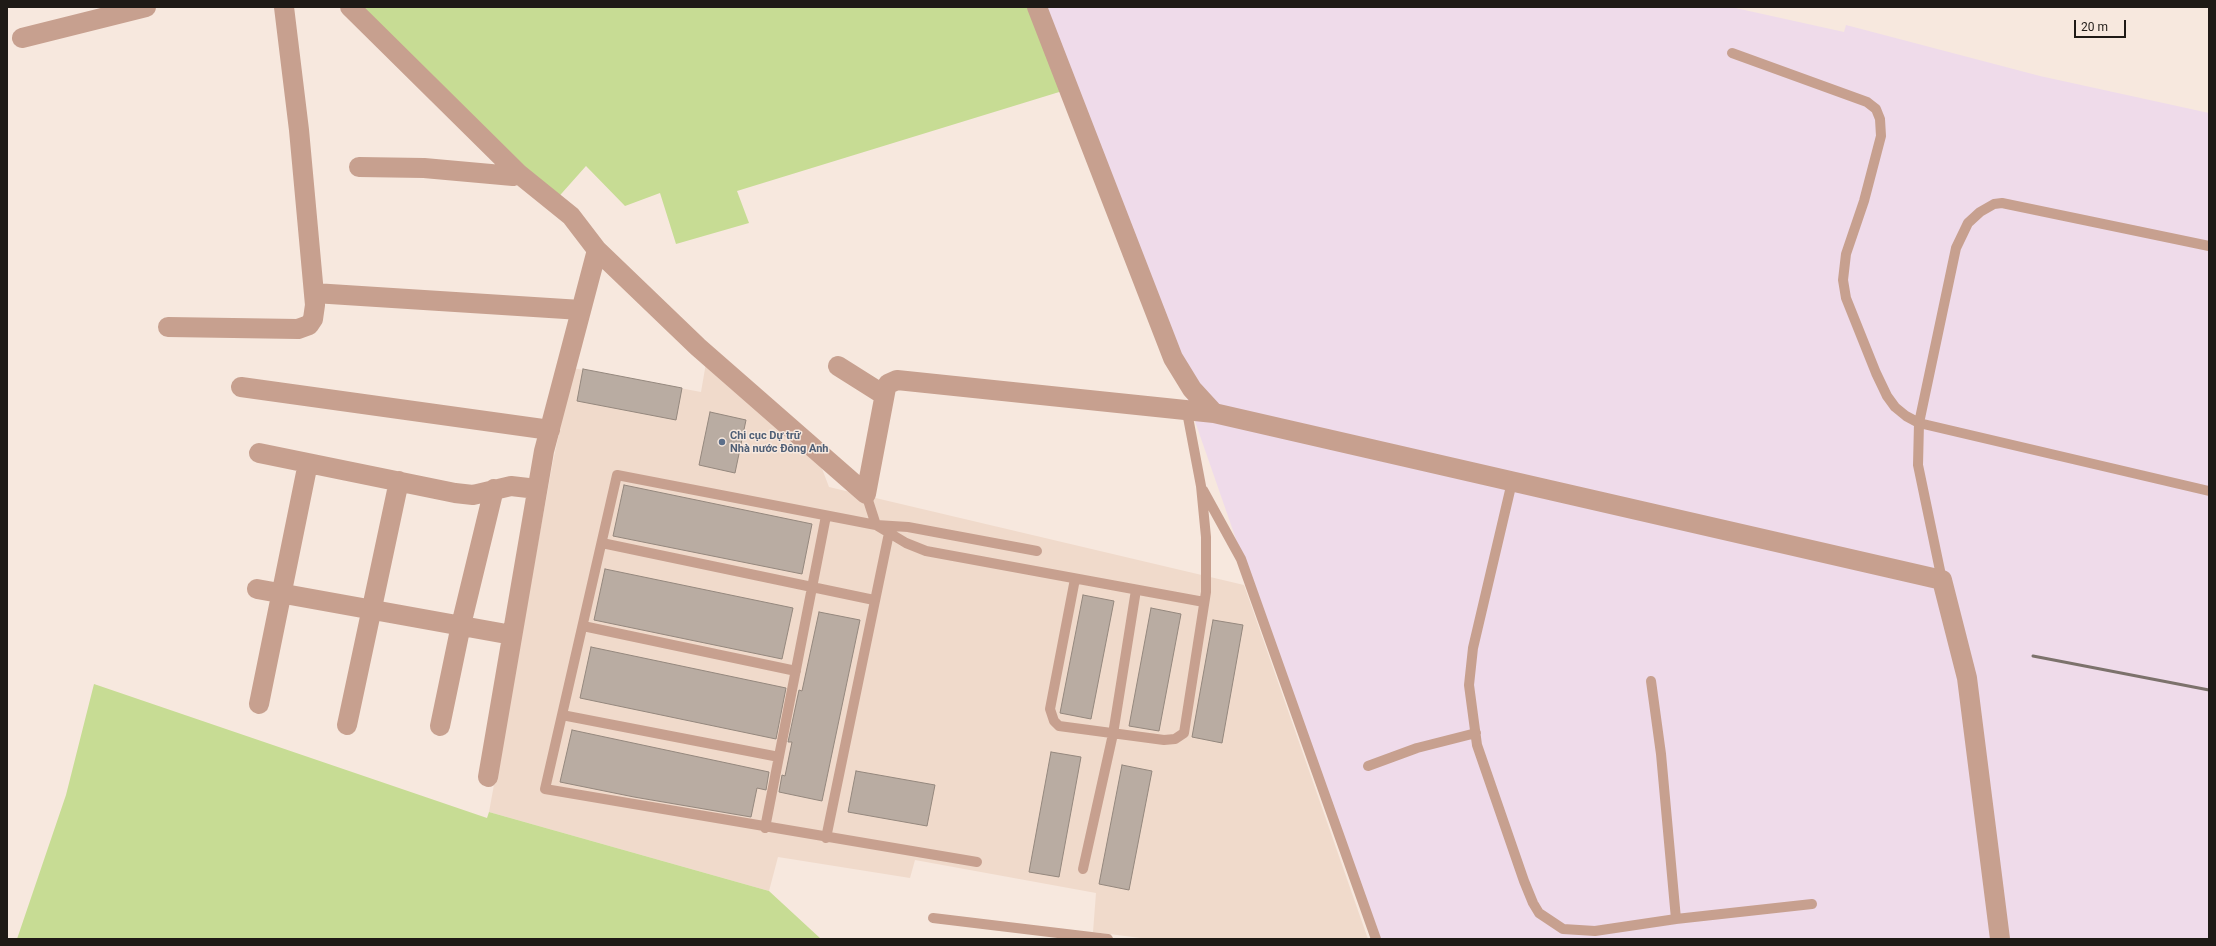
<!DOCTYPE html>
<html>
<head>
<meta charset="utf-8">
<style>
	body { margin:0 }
	#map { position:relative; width:2216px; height:946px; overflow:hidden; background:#f7e8de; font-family:Roboto,sans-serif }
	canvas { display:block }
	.frame { position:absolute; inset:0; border:8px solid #1f1a16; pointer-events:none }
	.scale { position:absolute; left:2074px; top:20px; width:52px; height:18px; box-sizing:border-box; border:2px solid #1f1a16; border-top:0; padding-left:5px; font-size:12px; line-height:14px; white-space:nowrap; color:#1f1a16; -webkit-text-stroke:3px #f7e8de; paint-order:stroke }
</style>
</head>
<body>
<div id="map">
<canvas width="2216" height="946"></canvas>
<div class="frame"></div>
<div class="scale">20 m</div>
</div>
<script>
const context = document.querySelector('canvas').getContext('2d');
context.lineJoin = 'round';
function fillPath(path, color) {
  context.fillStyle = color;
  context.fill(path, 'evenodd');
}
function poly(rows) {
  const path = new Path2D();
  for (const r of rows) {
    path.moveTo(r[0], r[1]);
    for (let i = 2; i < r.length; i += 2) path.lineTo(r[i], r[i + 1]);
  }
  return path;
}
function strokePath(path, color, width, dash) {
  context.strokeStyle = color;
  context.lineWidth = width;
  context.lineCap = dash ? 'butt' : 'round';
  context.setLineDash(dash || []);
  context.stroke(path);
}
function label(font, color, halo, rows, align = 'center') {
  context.font = font + ' Roboto,sans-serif';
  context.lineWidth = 3;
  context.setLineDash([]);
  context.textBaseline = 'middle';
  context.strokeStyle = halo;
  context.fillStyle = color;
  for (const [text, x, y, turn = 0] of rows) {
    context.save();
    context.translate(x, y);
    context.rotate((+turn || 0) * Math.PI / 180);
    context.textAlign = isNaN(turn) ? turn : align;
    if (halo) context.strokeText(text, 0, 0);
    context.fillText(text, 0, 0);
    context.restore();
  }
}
fillPath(poly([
	[706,363,821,466,829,487,1244,585,1368,939,1149,939,1093,932,1096,893,915,860,910,878,778,857,769,891,489,812,553,461,573,368,701,392]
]), '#f0dacb');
fillPath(poly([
	[1037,7,1731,7,1844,32,1846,25,2040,76,2209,113,2209,939,1375,939,1173,358]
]), '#efdbea');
fillPath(poly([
	[352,7,1037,7,1069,89,737,191,749,223,676,244,660,193,625,206,586,166,554,202],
	[94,684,487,818,489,812,769,891,821,939,17,939,66,795]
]), '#c7dc94');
const building = poly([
	[583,369,682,388,676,420,577,401,583,369],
	[710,412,746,420,735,473,699,465,710,412],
	[624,485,812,524,802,574,613,536,624,485],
	[605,569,793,608,782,659,594,620,605,569],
	[1083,595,1114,601,1091,719,1060,713,1083,595],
	[1151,608,1181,614,1159,731,1129,726,1151,608],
	[819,612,860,620,822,801,779,792,782,775,785,776,792,742,788,742,799,690,802,691,819,612],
	[1213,620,1243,625,1222,743,1192,737,1213,620],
	[591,647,786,688,776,739,580,698,591,647],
	[572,730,769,772,766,790,757,788,751,817,634,797,560,782,572,730],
	[1051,752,1081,757,1059,877,1029,872,1051,752],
	[1122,765,1152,771,1129,890,1099,884,1122,765],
	[856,771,935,785,927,826,848,812,856,771]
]);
fillPath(building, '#b9aca2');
strokePath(building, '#95887e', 1);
strokePath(poly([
	[1732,53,1867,102,1876,109,1880,119,1881,136,1864,201,1846,254,1843,280,1846,298,1876,373,1887,396,1895,407,1906,416,1919,423,2209,491],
	[1512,482,1473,648,1469,685,1477,745,1524,881,1533,903,1539,913,1563,929,1595,931,1676,919,1661,754,1651,681],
	[1203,490,1241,559,1376,939],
	[866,494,876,525,908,527,1037,551],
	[602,543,874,600],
	[1075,579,1050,709,1054,721,1059,726,1164,740,1175,739,1184,733,1206,592,1206,537,1201,486,1187,412],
	[1942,580,1918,465,1919,423,1956,248,1968,223,1980,212,1994,204,2002,203,2209,246],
	[583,626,796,671],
	[562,715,779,757],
	[1368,766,1417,748,1476,733],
	[765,828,826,516],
	[826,838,889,533],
	[977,862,545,789,617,475,876,525,906,543,926,551,1204,602],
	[1083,869,1113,734,1136,590],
	[933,918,1108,939],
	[1676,919,1812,904]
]), '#c7a08f', 10);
strokePath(poly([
	[350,7,519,174,571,216,597,250,698,347,866,494,886,388,888,384,897,380,1214,413,1942,580,1967,678,2000,939],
	[1037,7,1173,358,1192,389,1214,413],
	[22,38,146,7],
	[359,167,424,168,513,176,519,174],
	[314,293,581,310],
	[168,327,298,329,309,325,313,319,315,305,299,130,284,7],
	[838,366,884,395],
	[241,387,550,430],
	[259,453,455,493,473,495,511,486,537,489],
	[257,589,512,635],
	[259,704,308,463],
	[347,725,399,481],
	[440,726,461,625,494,489],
	[488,777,544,451,597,250]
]), '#c7a08f', 20);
strokePath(poly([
	[2033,656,2209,690]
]), '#7c726c', 3);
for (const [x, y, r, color] of [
	[722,442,4,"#5c6f8a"]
]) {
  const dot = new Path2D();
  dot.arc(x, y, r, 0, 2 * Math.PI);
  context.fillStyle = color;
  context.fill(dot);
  strokePath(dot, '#f7e8de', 1.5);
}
label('bold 11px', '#4e5e75', '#f7e8de', [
	["Chi cục Dự trữ",730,436],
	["Nhà nước Đông Anh",730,449]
], 'left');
</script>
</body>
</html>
